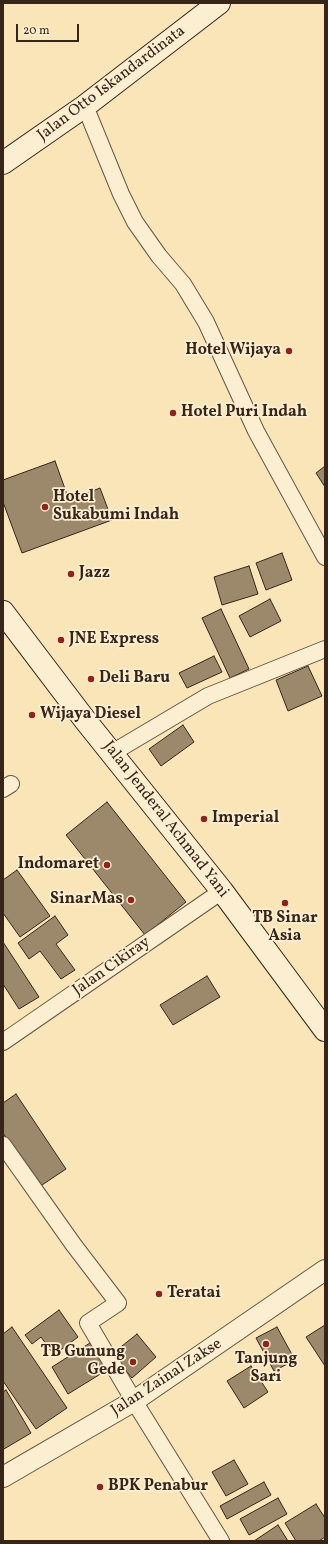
<!DOCTYPE html>
<html>
<head>
<meta charset="utf-8">
<style>
	body { margin:0 }
	#map { position:relative; width:328px; height:1544px; overflow:hidden; background:#f9e5b8; font-family:Vollkorn,serif }
	canvas { display:block }
	.frame { position:absolute; inset:0; border:4px solid #38251a; pointer-events:none }
	.scale { position:absolute; left:16px; top:24px; width:63px; height:18px; box-sizing:border-box; border:2px solid #38251a; border-top:0; padding-left:5px; font-size:12px; line-height:14px; white-space:nowrap; color:#38251a; -webkit-text-stroke:3px #fbeed1; paint-order:stroke }
</style>
</head>
<body>
<div id="map">
<canvas width="328" height="1544"></canvas>
<div class="frame"></div>
<div class="scale">20 m</div>
</div>
<script>
const context = document.querySelector('canvas').getContext('2d');
context.lineJoin = 'round';
function fillPath(path, color) {
  context.fillStyle = color;
  context.fill(path, 'evenodd');
}
function poly(rows) {
  const path = new Path2D();
  for (const r of rows) {
    path.moveTo(r[0], r[1]);
    for (let i = 2; i < r.length; i += 2) path.lineTo(r[i], r[i + 1]);
  }
  return path;
}
function strokePath(path, color, width, dash) {
  context.strokeStyle = color;
  context.lineWidth = width;
  context.lineCap = dash ? 'butt' : 'round';
  context.setLineDash(dash || []);
  context.stroke(path);
}
function label(font, color, halo, rows, align = 'center') {
  context.font = font + ' Vollkorn,serif';
  context.lineWidth = 3.5;
  context.setLineDash([]);
  context.textBaseline = 'middle';
  context.strokeStyle = halo;
  context.fillStyle = color;
  for (const [text, x, y, turn = 0] of rows) {
    context.save();
    context.translate(x, y);
    context.rotate((+turn || 0) * Math.PI / 180);
    context.textAlign = isNaN(turn) ? turn : align;
    if (halo) context.strokeText(text, 0, 0);
    context.fillText(text, 0, 0);
    context.restore();
  }
}
const building = poly([
	[55,461,69,500,100,488,112,520,22,553,3,502,3,480,55,461],
	[325,466,325,487,316,473,325,466],
	[282,553,292,580,266,590,256,563,282,553],
	[249,566,258,594,222,605,214,577,249,566],
	[270,599,281,621,250,637,239,616,270,599],
	[221,609,249,669,230,678,202,618,221,609],
	[214,656,222,672,187,688,179,673,214,656],
	[308,666,322,696,288,711,276,680,308,666],
	[183,725,194,742,161,766,149,749,183,725],
	[107,802,186,902,145,935,66,835,107,802],
	[17,870,50,916,20,937,3,913,3,880,17,870],
	[55,916,68,935,56,944,75,970,61,979,40,951,29,959,18,943,55,916],
	[3,942,39,997,19,1009,3,984,3,942],
	[207,976,220,997,173,1025,160,1005,207,976],
	[16,1094,66,1169,39,1187,3,1133,3,1103,16,1094],
	[59,1310,78,1337,54,1355,41,1337,32,1344,25,1335,59,1310],
	[325,1325,325,1366,306,1337,325,1325],
	[12,1327,67,1408,36,1429,3,1381,3,1334,12,1327],
	[277,1327,295,1360,274,1371,256,1338,277,1327],
	[137,1334,156,1357,132,1378,112,1354,137,1334],
	[90,1343,107,1370,68,1394,52,1367,90,1343],
	[251,1366,268,1392,244,1408,227,1381,251,1366],
	[6,1390,31,1433,4,1449,3,1447,3,1392,6,1390],
	[234,1460,248,1484,226,1496,212,1472,234,1460],
	[264,1482,271,1495,227,1519,220,1506,264,1482],
	[278,1498,287,1514,249,1535,240,1519,278,1498],
	[316,1504,325,1518,325,1537,319,1541,296,1541,285,1523,316,1504],
	[278,1525,288,1541,254,1541,278,1525]
]);
fillPath(building, '#9c896c');
strokePath(building, '#38251a', 1);
const minor = poly([
	[85,106,121,194,135,222,159,256,183,284,206,322,256,431,325,557],
	[112,753,208,696,325,649],
	[3,789,11,784],
	[3,1042,222,891],
	[3,1145,73,1244,118,1303,88,1323,134,1401,221,1541]
]);
const tertiary = poly([
	[3,1477,134,1401,325,1270]
]);
const secondary = poly([
	[3,163,85,106,219,3],
	[3,612,85,720,222,891,325,1030]
]);
strokePath(minor, '#685542', 18);
strokePath(tertiary, '#685542', 22);
strokePath(secondary, '#38251a', 24);
strokePath(minor, '#fbeed1', 16);
strokePath(tertiary, '#fbeed1', 20);
strokePath(secondary, '#fbeed1', 22);
for (const [x, y, r, color] of [
	[289,351,4,"#8f2418"],
	[173,413,4,"#8f2418"],
	[45,507,4,"#8f2418"],
	[71,574,4,"#8f2418"],
	[61,640,4,"#8f2418"],
	[91,679,4,"#8f2418"],
	[32,715,4,"#8f2418"],
	[204,819,4,"#8f2418"],
	[107,865,4,"#8f2418"],
	[131,900,4,"#8f2418"],
	[285,903,4,"#8f2418"],
	[159,1294,4,"#8f2418"],
	[266,1344,4,"#8f2418"],
	[133,1362,4,"#8f2418"],
	[100,1487,4,"#8f2418"]
]) {
  const dot = new Path2D();
  dot.arc(x, y, r, 0, 2 * Math.PI);
  context.fillStyle = color;
  context.fill(dot);
  strokePath(dot, '#fbeed1', 1.5);
}
label('16px', '#38251a', '#fbeed1', [
	["Jalan Otto Iskandardinata",112,84,-37],
	["Jalan Jenderal Achmad Yani",165,820,52],
	["Jalan Cikiray",112,967,-35],
	["Jalan Zainal Zakse",167,1378,-33]
]);
label('bold 16px', '#38251a', '#fbeed1', [
	["Hotel Wijaya",281,351,"right"],
	["Hotel Puri Indah",181,413],
	["Hotel",53,498],
	["Sukabumi Indah",53,516],
	["Jazz",79,574],
	["JNE Express",69,640],
	["Deli Baru",99,679],
	["Wijaya Diesel",40,715],
	["Imperial",212,819],
	["Indomaret",99,865,"right"],
	["SinarMas",123,900,"right"],
	["TB Sinar",285,919,"center"],
	["Asia",285,937,"center"],
	["Teratai",167,1294],
	["TB Gunung",125,1353,"right"],
	["Gede",125,1371,"right"],
	["Tanjung",266,1360,"center"],
	["Sari",266,1378,"center"],
	["BPK Penabur",108,1487]
], 'left');
</script>
</body>
</html>
